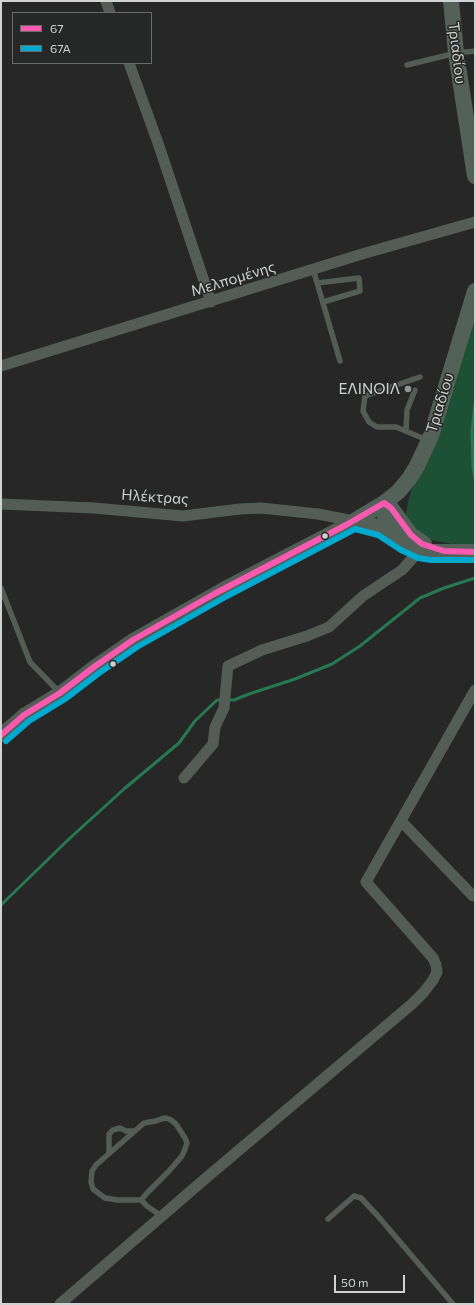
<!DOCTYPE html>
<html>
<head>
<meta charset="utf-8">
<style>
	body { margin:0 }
	#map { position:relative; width:476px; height:1305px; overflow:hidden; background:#262726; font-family:Commissioner,sans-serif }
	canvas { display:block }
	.frame { position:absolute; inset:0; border:2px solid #d0d3d1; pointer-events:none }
	.legend { position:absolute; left:12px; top:12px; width:140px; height:52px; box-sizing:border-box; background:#252826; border:1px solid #696c6a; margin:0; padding:5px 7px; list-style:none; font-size:12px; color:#d0d3d1 }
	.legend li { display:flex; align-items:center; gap:8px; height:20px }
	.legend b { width:20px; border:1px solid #696c6a }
	.scale { position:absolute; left:334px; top:1275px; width:71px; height:18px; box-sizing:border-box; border:2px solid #d0d3d1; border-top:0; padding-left:5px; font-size:12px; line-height:14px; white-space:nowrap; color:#d0d3d1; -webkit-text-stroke:3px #252826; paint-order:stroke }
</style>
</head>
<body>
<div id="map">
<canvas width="476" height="1305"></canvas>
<div class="frame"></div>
<ul class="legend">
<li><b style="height:5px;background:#f75aaf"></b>67</li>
<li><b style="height:5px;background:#00a9ce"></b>67Α</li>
</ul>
<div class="scale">50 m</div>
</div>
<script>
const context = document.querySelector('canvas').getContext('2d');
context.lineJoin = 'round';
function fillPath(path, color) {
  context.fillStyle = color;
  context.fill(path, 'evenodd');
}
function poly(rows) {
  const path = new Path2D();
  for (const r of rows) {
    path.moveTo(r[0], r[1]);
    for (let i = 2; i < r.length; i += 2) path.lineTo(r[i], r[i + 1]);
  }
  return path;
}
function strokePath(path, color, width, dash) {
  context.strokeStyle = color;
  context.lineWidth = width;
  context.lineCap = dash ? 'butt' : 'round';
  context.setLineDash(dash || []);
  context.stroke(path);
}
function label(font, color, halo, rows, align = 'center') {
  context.font = font + ' Commissioner,sans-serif';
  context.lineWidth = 3;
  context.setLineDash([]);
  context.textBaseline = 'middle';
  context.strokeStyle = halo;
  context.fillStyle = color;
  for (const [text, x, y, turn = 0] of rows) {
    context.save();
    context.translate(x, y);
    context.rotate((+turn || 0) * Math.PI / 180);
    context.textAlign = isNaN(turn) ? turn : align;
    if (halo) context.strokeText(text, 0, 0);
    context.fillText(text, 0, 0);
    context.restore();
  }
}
fillPath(poly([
	[475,317,475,546,457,545,426,539,407,519,406,514,408,502,411,491,431,454]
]), '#1c5136');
strokePath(poly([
	[475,404,472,431,473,467,475,478],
	[1,905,69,839,124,789,179,743,195,721,217,700,234,700,249,694,295,679,332,664,360,646,420,598,444,588,475,578]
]), '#267951', 3);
strokePath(poly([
	[407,65,456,53,475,51],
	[313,269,340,361],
	[317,283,359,278,360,291,323,302],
	[420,377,365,396,363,411,369,422,377,427,396,427,427,440],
	[406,431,407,410,415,390],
	[1,588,30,662,60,693],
	[109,1153,109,1134,113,1130,120,1128,126,1131,135,1131],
	[141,1200,148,1192,169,1171,182,1156,185,1149,187,1143,185,1138,176,1124,171,1120,166,1118,161,1119,156,1121,144,1123,96,1165,92,1171,91,1182,93,1189,105,1198,118,1200,141,1200,147,1206,161,1216],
	[328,1219,354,1196,361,1198,377,1215,453,1304]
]), '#535d56', 5.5);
strokePath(poly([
	[106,1,110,13],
	[129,63,158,143,211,302],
	[1,366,362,254,475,222],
	[1,504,94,508,183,516,240,509,261,508,318,514,354,521],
	[184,778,213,744,215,727,224,708,228,666,262,650,307,636,329,627,363,596,402,570,420,550],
	[401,821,473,896],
	[60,1304,206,1178,412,1004,424,992,433,980,437,972,436,965,433,958,366,882,475,690]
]), '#535d56', 11);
strokePath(poly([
	[1,735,24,715,60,693,94,667,133,640,223,589,354,521]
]), '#535d56', 14);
strokePath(poly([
	[451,1,456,53,475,176],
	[384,503,384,513,390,528,394,535,405,543,415,548,431,552,475,552],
	[384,503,391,508,411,535,424,544],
	[354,521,384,503,398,492,409,479,417,466,431,436,475,291],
	[354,521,374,526,394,535]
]), '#546159', 16);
strokePath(poly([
	[1,735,24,715,60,693,94,667,133,640,214,594,346,525,384,503,391,508,411,535,422,544,444,551,475,552]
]), '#f75aaf', 6);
strokePath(poly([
	[6,741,29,721,65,699,99,673,137,647,227,596,355,529,378,535,401,550,418,558,431,560,475,560]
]), '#00a9ce', 6);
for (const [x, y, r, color] of [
	[408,389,4,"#949795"],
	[325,536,3.5,"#d0d3d1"],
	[113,664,3.5,"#d0d3d1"]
]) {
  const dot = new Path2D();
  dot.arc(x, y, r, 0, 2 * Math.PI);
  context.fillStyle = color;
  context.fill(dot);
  strokePath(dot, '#252826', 1.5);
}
label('15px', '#d0d3d1', '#252826', [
	["Τριαδίου",457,53,83],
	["Μελπομένης",233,279,-17],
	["Τριαδίου",440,403,-73],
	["Ηλέκτρας",155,497,4]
]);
label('15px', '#d0d3d1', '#252826', [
	["ΕΛΙΝΟΙΛ",400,389]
], 'right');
</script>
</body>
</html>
